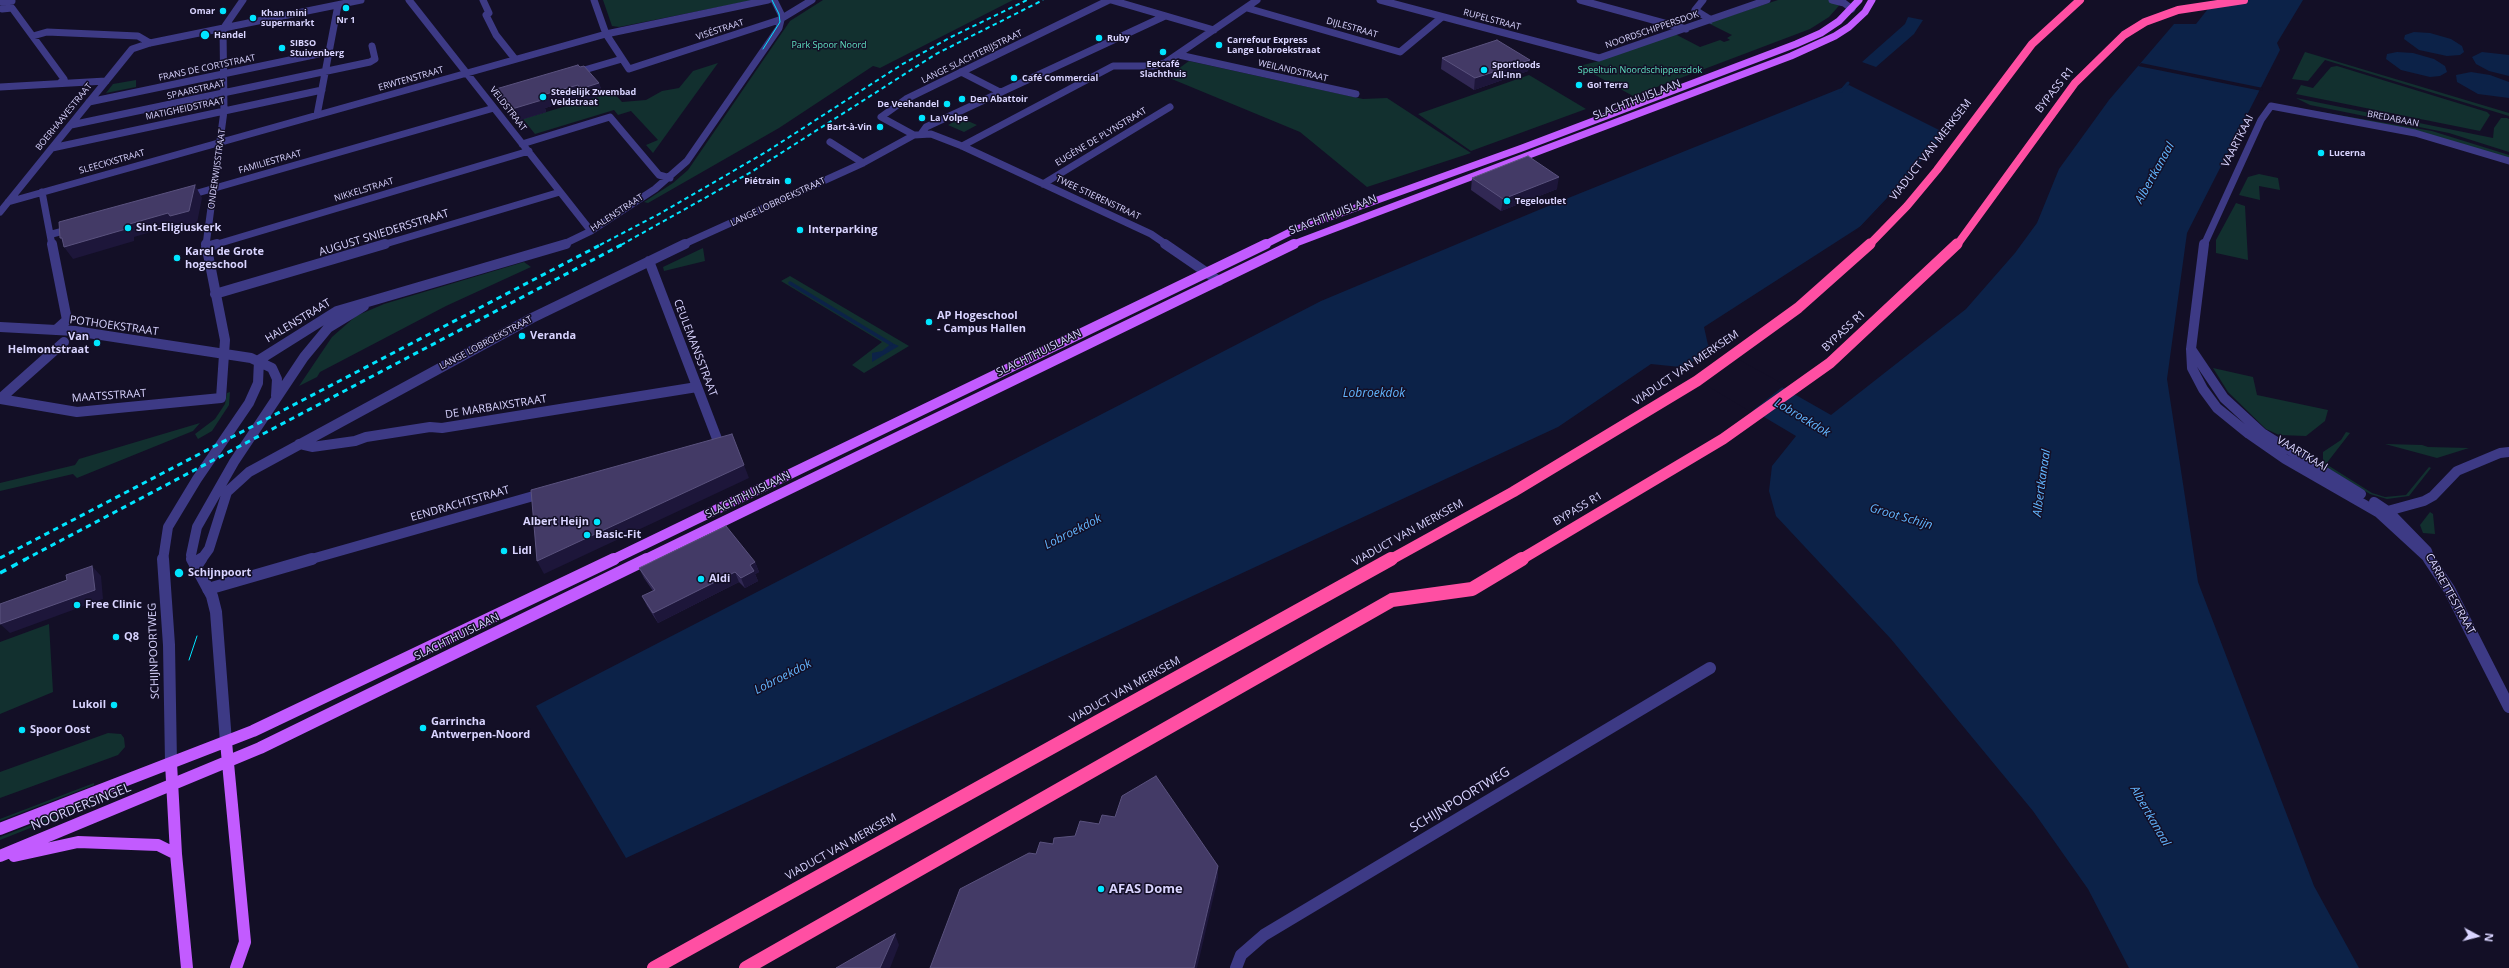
<!DOCTYPE html>
<html>
<head>
<meta charset="utf-8">
<style>
	body { margin:0 }
	#map { position:relative; width:2509px; height:968px; overflow:hidden; background:#130f26; font-family:"Open Sans",sans-serif }
	canvas { display:block }
	.north { position:absolute; left:2457px; top:916px; width:40px; height:40px; -webkit-text-stroke:3px #130f26; paint-order:stroke; rotate:97deg; font-size:11px; font-weight:700; line-height:16px; text-align:center; color:#d9d4ff }
	.north::after { content:''; display:block; margin:auto; width:14px; height:18px; background:#d9d4ff; clip-path:polygon(50% 0,100% 100%,50% 72%,0 100%) }
</style>
</head>
<body>
<div id="map">
<canvas width="2509" height="968"></canvas>
<div class="north">N</div>
</div>
<script>
const context = document.querySelector('canvas').getContext('2d');
context.lineJoin = 'round';
function fillPath(path, color) {
  context.fillStyle = color;
  context.fill(path, 'evenodd');
}
function poly(rows) {
  const path = new Path2D();
  for (const r of rows) {
    path.moveTo(r[0], r[1]);
    for (let i = 2; i < r.length; i += 2) path.lineTo(r[i], r[i + 1]);
  }
  return path;
}
function strokePath(path, color, width, dash) {
  context.strokeStyle = color;
  context.lineWidth = width;
  context.lineCap = dash ? 'butt' : 'round';
  context.setLineDash(dash || []);
  context.stroke(path);
}
function label(font, color, halo, rows, align = 'center') {
  context.font = font + ' "Open Sans",sans-serif';
  context.lineWidth = 3;
  context.setLineDash([]);
  context.textBaseline = 'middle';
  context.strokeStyle = halo;
  context.fillStyle = color;
  for (const [text, x, y, turn = 0] of rows) {
    context.save();
    context.translate(x, y);
    context.rotate((+turn || 0) * Math.PI / 180);
    context.textAlign = isNaN(turn) ? turn : align;
    if (halo) context.strokeText(text, 0, 0);
    context.fillText(text, 0, 0);
    context.restore();
  }
}
fillPath(poly([
	[603,0,754,0,619,27,612,26],
	[823,0,1013,0,880,68,873,66,779,128,648,203,644,202,673,183,688,170,790,21],
	[1778,0,1844,0,1829,17,1810,29,1633,96,1579,66,1599,61,1675,34,1700,47,1720,40,1724,42,1730,40,1727,38,1732,35,1708,23],
	[2305,52,2509,113,2509,116,2325,60,2308,81,2292,79],
	[1189,61,1363,99,1387,98,1471,153,1367,187,1300,132,1167,77],
	[718,63,653,153,646,145,658,140,631,111,618,115,614,110,535,134,523,119,613,92,622,102,646,100,662,91,679,88,693,71],
	[2337,66,2487,112,2490,115,2480,131,2296,94,2301,85,2313,88,2331,67],
	[1529,75,1586,109,1471,151,1418,114],
	[136,80,136,87,106,93,113,84],
	[2296,98,2493,138,2494,128,2501,118,2507,118,2509,119,2509,152,2449,133,2310,105],
	[2304,109,2432,131,2509,155,2509,159,2428,134],
	[961,118,977,125,964,132,948,125],
	[2259,174,2278,178,2280,190,2259,186,2260,200,2239,195,2248,177],
	[2236,203,2245,206,2248,260,2216,253,2216,240],
	[703,248,705,261,664,271,663,267],
	[524,262,531,267,446,306,320,372,317,377,299,386,332,337,356,316,384,304],
	[790,276,909,346,864,373,852,365,882,342,781,281],
	[2213,368,2253,377,2257,395,2328,410,2325,421,2306,436,2279,435,2266,429,2228,392],
	[230,392,229,405,212,431,198,439,195,434,215,419,225,404,227,393],
	[200,423,193,431,77,478,73,474,0,491,0,483,75,465,79,459],
	[2346,432,2350,433,2326,464,2372,493,2385,497,2406,495,2429,467,2431,468,2409,496,2387,499,2370,494,2326,467,2323,461,2323,452,2341,440],
	[2385,444,2422,445,2428,447,2469,448,2437,458],
	[2430,512,2433,514,2435,534,2423,533,2420,525],
	[49,624,53,692,0,714,0,642],
	[108,733,121,734,124,738,125,747,118,755,0,798,0,772],
	[94,783,94,785,0,821,0,819],
	[101,798,101,800,0,840,0,837]
]), '#12302f');
fillPath(poly([
	[2215,0,2303,0,2277,43,2280,50,2187,233,2167,379,2198,582,2314,886,2359,968,2129,968,2088,889,2033,811,1891,639,1776,516,1769,491,1772,466,1796,436,1680,367,1651,364,1558,427,626,858,536,706,1321,301,1541,209,1849,85,1945,133,1909,175,1861,226,1704,327,1708,345,1831,415,1966,309,2015,253,2037,223,2059,169,2109,100,2174,24,2196,24],
	[1908,17,1923,20,1914,34,1876,67,1862,62,1905,24],
	[2414,32,2430,33,2451,39,2462,46,2464,52,2460,55,2447,56,2419,50,2404,39,2405,35],
	[2397,52,2413,53,2434,59,2445,66,2447,72,2440,76,2430,77,2401,70,2386,59,2387,54],
	[2482,52,2509,55,2509,76,2489,71,2476,64,2472,57],
	[2471,72,2490,75,2509,82,2509,98,2478,94,2457,82,2456,75],
	[892,343,899,346,872,362,872,353,882,351]
]), '#0c2248');
fillPath(poly([
	[2141,63,2263,88,2262,91,2138,66],
	[1946,132,1911,176,1862,228,1854,233,1909,175],
	[1714,346,1785,385,1751,412,1681,370]
]), '#130f26');
strokePath(poly([
	[1841,91,1848,83]
]), '#0c2248', 3);
strokePath(poly([
	[790,283,891,344]
]), '#0c2248', 3.5);
strokePath(poly([
	[409,0,591,231],
	[483,0,489,13,486,15,496,35,515,59],
	[594,0,606,34,629,69,779,20,812,0],
	[1111,0,1214,30],
	[1380,0,1599,58,1767,0],
	[1580,0,1686,29],
	[1703,0,1695,10,1711,20],
	[1832,0,1844,3,1852,9],
	[0,2,12,1],
	[1247,8,1400,52,1442,17],
	[2,9,12,8,64,79,60,83],
	[223,29,243,0],
	[33,36,47,32,138,36,150,43],
	[1179,55,1356,94],
	[961,72,1000,92],
	[574,73,622,59],
	[0,87,106,81],
	[89,102,328,52],
	[317,115,338,5],
	[71,125,370,62,375,59,372,46],
	[921,134,926,127,1165,16],
	[914,135,881,117,906,99,1109,0],
	[830,142,863,163],
	[522,144,610,117,659,175,670,178],
	[962,146,1113,66,1153,66,1165,63,1257,0],
	[52,148,322,90],
	[1043,184,1170,107],
	[42,192,52,245],
	[187,196,494,108],
	[8,202,606,34,768,0],
	[0,212,132,49,150,43,361,0],
	[52,234,71,229],
	[206,245,224,111,223,29],
	[214,245,529,151],
	[382,245,560,192],
	[562,245,591,231,655,189,687,161,779,28,782,16,774,0],
	[682,245,863,163,914,135,931,134,962,146,1151,234,1167,245],
	[2204,245,2261,120,2271,106,2415,133,2509,161]
]), '#3d3a85', 7);
strokePath(poly([
	[52,244,67,320,56,330],
	[1165,244,1219,281],
	[2204,244,2191,349,2192,368,2203,389,2217,408,2249,434,2285,459,2379,513,2428,558],
	[206,247,217,244],
	[649,261,719,444,711,446],
	[215,294,385,244],
	[0,327,75,331,251,358,272,368,277,379,276,396],
	[2191,349,2224,398,2262,433,2361,494],
	[259,360,337,311,566,244],
	[0,399,77,412,221,398,225,340,206,244],
	[0,399,64,342],
	[299,444,312,447,355,441,366,437,430,427,442,428,697,387],
	[2374,502,2389,512,2427,551,2430,560],
	[2384,512,2424,501,2433,496,2457,471,2500,453,2509,452],
	[163,560,168,527,197,479,249,403,258,383,259,360],
	[193,560,191,555,197,527,234,462,304,357,328,328,364,306],
	[201,560,209,549,227,492,249,472,532,318,685,244],
	[308,560,544,493]
]), '#3d3a85', 10);
strokePath(poly([
	[163,559,169,645,171,763],
	[192,559,212,596,216,612,226,742],
	[2429,559,2449,589,2509,707],
	[195,568,201,559],
	[208,589,312,559],
	[1236,968,1241,955,1264,935,1710,668]
]), '#3d3a85', 12);
strokePath(poly([
	[1264,245,1294,230,1522,148,1796,44,1821,33,1839,21,1859,0],
	[1291,245,1791,56,1835,36,1849,27,1865,12,1872,0]
]), '#c25bff', 7);
strokePath(poly([
	[612,560,1266,244],
	[644,560,1294,244]
]), '#c25bff', 10);
strokePath(poly([
	[226,742,245,942,236,968],
	[171,763,176,854,187,968],
	[0,829,253,731,614,559],
	[0,856,260,748,647,559],
	[14,856,78,842,158,845,176,854]
]), '#c25bff', 12);
strokePath(poly([
	[1869,245,1907,206,1937,170,2032,44,2080,0],
	[1957,245,2075,83,2124,35,2145,22,2178,10,2244,0]
]), '#ff4fa3', 8);
strokePath(poly([
	[1390,560,1513,492,1697,381,1798,308,1870,244],
	[1520,560,1723,439,1830,363,1957,244]
]), '#ff4fa3', 11);
strokePath(poly([
	[654,968,1391,559],
	[746,968,1392,600,1472,589,1522,559]
]), '#ff4fa3', 14);
strokePath(poly([
	[763,49,780,22,779,14,772,0],
	[189,660,197,636]
]), '#00e5ff', 1);
strokePath(poly([
	[600,245,661,213,766,152,901,65,951,37,1027,0],
	[621,245,753,171,936,54,1043,0]
]), '#00e5ff', 2, [4.5, 3.5]);
strokePath(poly([
	[0,558,602,244],
	[24,560,623,244]
]), '#00e5ff', 3, [5.5, 4.5]);
strokePath(poly([
	[0,573,26,559]
]), '#00e5ff', 3.5, [7, 6]);
fillPath(poly([
	[1442,58,1530,60,1528,71,1474,90,1441,69],
	[599,83,603,95,585,100,582,97,545,108,546,112,517,121,501,100,496,89],
	[1472,178,1557,189,1501,211,1471,190],
	[755,562,759,572,755,574,758,581,745,588,739,582,658,623,647,606,642,596,653,591,644,578,639,568]
]), '#312854');
fillPath(poly([
	[1530,60,1528,71,1474,90,1475,78],
	[599,83,603,95,585,100,580,89],
	[578,85,582,97,545,108,546,112,517,121,512,109,539,96],
	[1559,177,1557,189,1501,211,1503,199],
	[195,185,202,198,197,223,178,229,175,225,134,237,134,241,73,259,64,247,66,246,60,238,126,225],
	[744,465,749,478,544,574,537,561],
	[755,562,759,572,755,574,758,581,745,588,741,578,750,565],
	[92,566,101,576,103,599,10,633,0,624],
	[735,572,739,582,658,623,653,613],
	[1218,866,1218,878,1197,968,1194,968],
	[895,934,899,945,890,968,880,968]
]), '#1d163a');
const building = poly([
	[1497,40,1530,60,1475,78,1442,58,1497,40],
	[578,65,580,67,584,66,599,83,580,89,578,85,539,96,542,100,512,109,496,89,578,65],
	[1528,156,1559,177,1503,199,1472,178,1528,156],
	[195,185,189,211,170,216,168,213,126,225,126,229,64,247,62,238,60,238,59,222,195,185],
	[732,434,744,465,537,561,531,490,732,434],
	[726,526,755,562,750,565,754,571,741,578,735,572,653,613,642,596,655,590,639,568,726,526],
	[92,566,95,590,0,624,0,604,67,580,66,575,92,566],
	[1156,776,1218,866,1194,968,930,968,960,889,1029,853,1036,854,1040,842,1053,844,1054,838,1075,836,1080,821,1099,824,1102,815,1115,817,1122,796,1156,776],
	[895,934,880,968,836,968,895,934]
]);
fillPath(building, '#433a66');
strokePath(building, '#5a527e', 1);
for (const [x, y, r, color] of [
	[346,8,4,"#00e5ff"],
	[223,11,4,"#00e5ff"],
	[253,18,4,"#00e5ff"],
	[205,35,5,"#00e5ff"],
	[1099,38,4,"#00e5ff"],
	[1219,45,4,"#00e5ff"],
	[282,48,4,"#00e5ff"],
	[1163,52,4,"#00e5ff"],
	[1484,70,4,"#00e5ff"],
	[1014,78,4,"#00e5ff"],
	[1579,85,4,"#00e5ff"],
	[543,97,4,"#00e5ff"],
	[962,99,4,"#00e5ff"],
	[947,104,4,"#00e5ff"],
	[922,118,4,"#00e5ff"],
	[880,127,4,"#00e5ff"],
	[2321,153,4,"#00e5ff"],
	[788,181,4,"#00e5ff"],
	[1507,201,4,"#00e5ff"],
	[128,228,4,"#00e5ff"],
	[800,230,4,"#00e5ff"],
	[177,258,4,"#00e5ff"],
	[929,322,4,"#00e5ff"],
	[522,336,4,"#00e5ff"],
	[97,343,4,"#00e5ff"],
	[597,522,4,"#00e5ff"],
	[587,535,4,"#00e5ff"],
	[504,551,4,"#00e5ff"],
	[179,573,5,"#00e5ff"],
	[701,579,4,"#00e5ff"],
	[77,605,4,"#00e5ff"],
	[116,637,4,"#00e5ff"],
	[114,705,4,"#00e5ff"],
	[423,728,4,"#00e5ff"],
	[22,730,4,"#00e5ff"],
	[1101,889,4,"#00e5ff"]
]) {
  const dot = new Path2D();
  dot.arc(x, y, r, 0, 2 * Math.PI);
  context.fillStyle = color;
  context.fill(dot);
  strokePath(dot, '#130f26', 1.5);
}
label('bold 9px', '#d9d4ff', '#130f26', [
	["Omar",215,11,"right"],
	["Khan mini",261,13],
	["supermarkt",261,23],
	["Nr 1",346,20,"center"],
	["Handel",214,35],
	["Ruby",1107,38],
	["Carrefour Express",1227,40],
	["Lange Lobroekstraat",1227,50],
	["SIBSO",290,43],
	["Stuivenberg",290,53],
	["Eetcafé",1163,64,"center"],
	["Slachthuis",1163,74,"center"],
	["Sportloods",1492,65],
	["All-Inn",1492,75],
	["Café Commercial",1022,78],
	["Go! Terra",1587,85],
	["Stedelijk Zwembad",551,92],
	["Veldstraat",551,102],
	["Den Abattoir",970,99],
	["De Veehandel",939,104,"right"],
	["La Volpe",930,118],
	["Bart-à-Vin",872,127,"right"],
	["Lucerna",2329,153],
	["Piétrain",780,181,"right"],
	["Tegeloutlet",1515,201]
], 'left');
label('9px', '#d9d4ff', '#130f26', [
	["RUPELSTRAAT",1492,20,15],
	["DIJLESTRAAT",1352,28,16],
	["VISÉSTRAAT",720,30,-18],
	["NOORDSCHIPPERSDOK",1652,30,-19],
	["LANGE SLACHTERIJSTRAAT",972,57,-26],
	["FRANS DE CORTSTRAAT",207,68,-12],
	["WEILANDSTRAAT",1293,71,13],
	["ERWTENSTRAAT",411,79,-16],
	["SPAARSTRAAT",196,90,-13],
	["MATIGHEIDSTRAAT",185,109,-12],
	["VELDSTRAAT",508,109,52],
	["BOERHAAVESTRAAT",64,117,-51],
	["BREDABAAN",2393,119,11],
	["EUGÈNE DE PLYNSTRAAT",1101,137,-31],
	["SLEECKXSTRAAT",112,162,-16],
	["FAMILIESTRAAT",270,162,-16],
	["ONDERWIJSSTRAAT",217,169,-82],
	["NIKKELSTRAAT",364,190,-17],
	["TWEE STIERENSTRAAT",1098,198,25],
	["LANGE LOBROEKSTRAAT",778,202,-25],
	["HALENSTRAAT",617,213,-33],
	["LANGE LOBROEKSTRAAT",486,343,-28]
]);
label('9px', '#5fe0c0', '#130f26', [
	["Park Spoor Noord",829,45],
	["Speeltuin Noordschippersdok",1640,70]
]);
label('11px', '#d9d4ff', '#130f26', [
	["BYPASS R1",2055,90,-52],
	["SLACHTHUISLAAN",1637,100,-21],
	["VAARTKAAI",2238,141,-63],
	["VIADUCT VAN MERKSEM",1931,150,-52],
	["SLACHTHUISLAAN",1333,215,-21],
	["AUGUST SNIEDERSSTRAAT",384,233,-17],
	["HALENSTRAAT",298,321,-31],
	["POTHOEKSTRAAT",114,326,8],
	["BYPASS R1",1844,331,-43],
	["CEULEMANSSTRAAT",695,348,69],
	["SLACHTHUISLAAN",1039,353,-26],
	["VIADUCT VAN MERKSEM",1686,368,-34],
	["MAATSSTRAAT",109,396,-4],
	["DE MARBAIXSTRAAT",496,407,-9],
	["VAARTKAAI",2302,454,31],
	["SLACHTHUISLAAN",748,495,-26],
	["EENDRACHTSTRAAT",460,504,-16],
	["BYPASS R1",1578,509,-31],
	["VIADUCT VAN MERKSEM",1408,533,-29],
	["CARRETTESTRAAT",2450,594,61],
	["SLACHTHUISLAAN",457,637,-26],
	["SCHIJNPOORTWEG",154,651,-92],
	["VIADUCT VAN MERKSEM",1125,690,-29],
	["VIADUCT VAN MERKSEM",841,847,-29]
]);
label('bold 11px', '#d9d4ff', '#130f26', [
	["Sint-Eligiuskerk",136,228],
	["Interparking",808,230],
	["Karel de Grote",185,252],
	["hogeschool",185,265],
	["AP Hogeschool",937,316],
	["- Campus Hallen",937,329],
	["Veranda",530,336],
	["Van",89,337,"right"],
	["Helmontstraat",89,350,"right"],
	["Albert Heijn",589,522,"right"],
	["Basic-Fit",595,535],
	["Lidl",512,551],
	["Schijnpoort",188,573],
	["Aldi",709,579],
	["Free Clinic",85,605],
	["Q8",124,637],
	["Lukoil",106,705,"right"],
	["Garrincha",431,722],
	["Antwerpen-Noord",431,735],
	["Spoor Oost",30,730]
], 'left');
label('italic 12px', '#62b6ff', '#130f26', [
	["Albertkanaal",2155,173,-61],
	["Lobroekdok",1374,394],
	["Lobroekdok",1802,418,31],
	["Albertkanaal",2042,483,-82],
	["Groot Schijn",1901,517,16],
	["Lobroekdok",1073,532,-27],
	["Lobroekdok",783,677,-27],
	["Albertkanaal",2150,816,60]
]);
label('13px', '#d9d4ff', '#130f26', [
	["SCHIJNPOORTWEG",1460,800,-31],
	["NOORDERSINGEL",81,807,-22]
]);
label('bold 13px', '#d9d4ff', '#130f26', [
	["AFAS Dome",1109,889]
], 'left');
</script>
</body>
</html>
